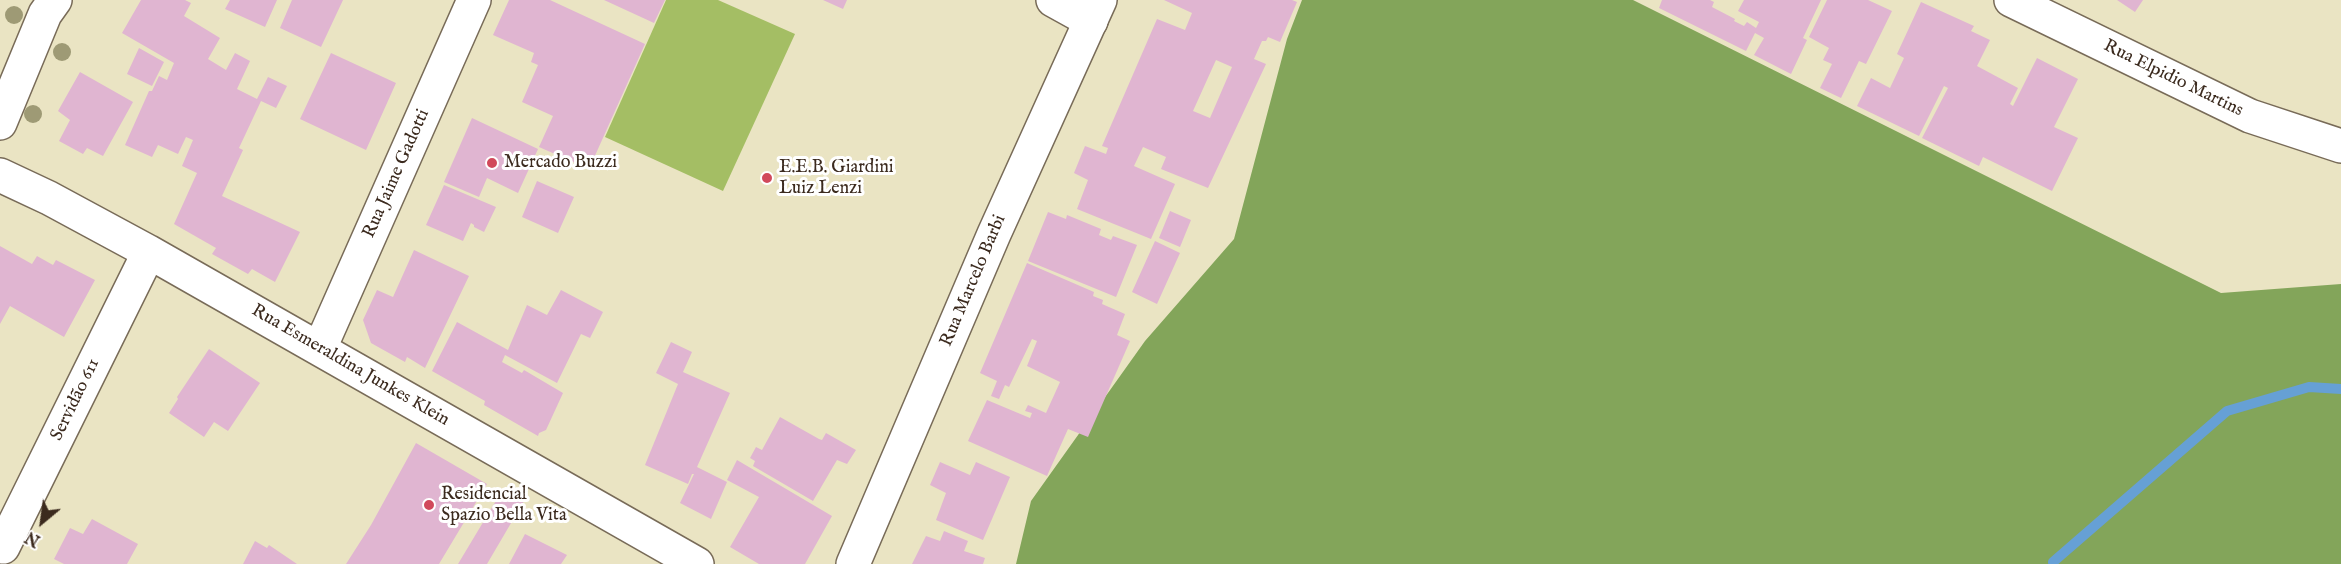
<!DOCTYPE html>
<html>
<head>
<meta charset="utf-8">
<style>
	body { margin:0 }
	#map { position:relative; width:2341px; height:564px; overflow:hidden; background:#eae4c3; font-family:"IM FELL English",serif }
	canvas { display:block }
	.north { position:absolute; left:12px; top:492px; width:60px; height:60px; -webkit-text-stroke:4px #fff; paint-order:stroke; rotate:209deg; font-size:16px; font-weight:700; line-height:24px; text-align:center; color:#3b2a1e }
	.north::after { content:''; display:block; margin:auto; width:21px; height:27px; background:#3b2a1e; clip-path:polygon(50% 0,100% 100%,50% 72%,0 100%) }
</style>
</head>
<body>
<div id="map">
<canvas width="2341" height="564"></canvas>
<div class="north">N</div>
</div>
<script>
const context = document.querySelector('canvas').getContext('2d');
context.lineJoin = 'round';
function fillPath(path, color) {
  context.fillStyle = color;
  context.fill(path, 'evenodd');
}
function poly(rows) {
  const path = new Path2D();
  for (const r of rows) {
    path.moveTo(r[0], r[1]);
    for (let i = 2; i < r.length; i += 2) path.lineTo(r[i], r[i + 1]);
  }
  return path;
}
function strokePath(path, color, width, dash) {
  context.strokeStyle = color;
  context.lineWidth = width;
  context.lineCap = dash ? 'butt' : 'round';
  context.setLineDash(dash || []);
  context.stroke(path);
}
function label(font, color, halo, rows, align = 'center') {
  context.font = font + ' "IM FELL English",serif';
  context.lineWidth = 6;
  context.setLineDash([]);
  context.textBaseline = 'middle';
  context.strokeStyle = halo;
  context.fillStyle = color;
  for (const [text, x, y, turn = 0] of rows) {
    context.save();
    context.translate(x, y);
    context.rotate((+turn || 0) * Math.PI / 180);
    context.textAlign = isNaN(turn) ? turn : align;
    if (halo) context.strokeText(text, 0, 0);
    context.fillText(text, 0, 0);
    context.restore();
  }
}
fillPath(poly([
	[666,0,718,0,795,34,723,191,605,137]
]), '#a4be64');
fillPath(poly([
	[1302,0,1633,0,2221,293,2341,284,2341,564,1016,564,1031,501,1145,341,1234,239,1287,39]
]), '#83a55a');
strokePath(poly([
	[2053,562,2227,411,2309,387,2341,389]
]), '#66a0d5', 10);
fillPath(poly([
	[141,0,185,0,191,3,184,16,220,38,208,59,226,70,235,53,250,61,237,89,257,99,268,77,287,86,276,108,261,101,239,148,243,150,222,196,300,232,275,282,252,269,248,274,212,254,216,248,174,224,197,173,182,166,193,140,186,137,178,154,158,145,152,157,125,145,149,91,152,91,159,76,167,80,174,63,122,33],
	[230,0,277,0,265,27,225,9],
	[292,0,343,0,321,47,280,28],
	[509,0,550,0,645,44,589,169,539,147,553,116,522,102,538,65,531,62,534,53,493,35],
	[604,0,665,0,654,23],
	[823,0,847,0,843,9],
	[1164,0,1292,0,1297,2,1280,42,1268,37,1266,41,1262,41,1254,59,1266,64,1208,188,1161,169,1166,157,1143,147,1134,166,1175,184,1151,239,1077,209,1088,180,1074,173,1085,146,1106,154,1108,148,1102,146,1157,19,1185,30,1192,13],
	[1216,60,1232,67,1210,118,1193,111],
	[1662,0,1710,0,1714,2,1712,7,1735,19,1734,21,1744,26,1747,22,1756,28,1759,22,1738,11,1744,0,1821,0,1803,38,1807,40,1791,74,1754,55,1764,38,1755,33,1746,51,1659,8],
	[1827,0,1868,0,1892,11,1866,64,1859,61,1841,98,1820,88,1832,64,1823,60,1829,48,1809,37],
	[2117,0,2143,0,2135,12],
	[1921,2,1974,26,1971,31,1990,40,1977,66,2018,88,2010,104,2013,106,2037,58,2078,79,2054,127,2078,138,2052,191,1983,157,1979,166,1922,138,1948,88,1944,86,1919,136,1857,106,1871,78,1890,88,1904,58,1897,54],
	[139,48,164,62,152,86,127,74],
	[331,53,396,83,366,150,300,119],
	[80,72,133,102,103,156,87,148,83,154,59,141,70,120,58,111],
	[472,118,538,149,518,193,487,178,479,197,444,182],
	[537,181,574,197,558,233,522,217],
	[444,185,496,207,484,232,474,227,474,225,471,223,463,241,426,225],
	[1170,211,1191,220,1180,247,1159,238],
	[1048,212,1066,219,1067,215,1101,229,1099,235,1111,240,1113,236,1137,245,1116,297,1028,261],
	[1155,241,1180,253,1157,304,1132,292],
	[0,246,32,264,37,256,53,265,56,260,95,280,64,337,10,306,0,324],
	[414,250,469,276,425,368,407,357,405,362,371,343,363,320,377,290,393,297],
	[1027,263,1094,292,1093,296,1103,300,1102,304,1125,314,1117,335,1130,341,1088,437,1068,429,1047,476,968,441,987,400,1030,418,1032,413,1025,411,1028,405,1046,413,1060,382,1027,366,1037,341,1032,339,1009,387,1005,385,999,399,991,396,997,381,980,373],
	[561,290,603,312,590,338,581,334,557,383,505,355,502,362,522,373,524,370,563,393,546,430,539,433,538,436,484,405,485,401,432,371,457,322,508,350,527,305,547,315],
	[671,342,692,352,683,372,730,393,697,467,727,482,711,519,680,503,694,474,692,474,688,484,645,465,678,384,656,373],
	[209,349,260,383,228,431,214,422,204,437,169,413,178,399,177,397],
	[780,417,819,439,822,440,826,433,856,450,847,464,837,460,813,501,753,466,755,461,750,458,756,447,762,450],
	[416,443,487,484,439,564,346,564,371,525],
	[737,460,832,516,805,564,759,564,730,547,759,497,727,480],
	[940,462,970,475,976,462,1010,477,983,540,936,520,946,493,930,485],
	[503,489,524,501,487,564,458,564],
	[92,519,138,544,127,564,64,564,54,559,70,528,83,534],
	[944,531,968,541,964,551,985,558,983,564,912,564,926,536,940,541],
	[525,534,567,555,561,564,509,564],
	[255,541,267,548,269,545,297,564,243,564]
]), '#e0b5d1');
const street = poly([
	[1053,0,1091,21],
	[2011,0,2250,116,2341,146],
	[0,123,45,14,55,0],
	[0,175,49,198,149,252,697,564],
	[320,348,474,0],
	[3,547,149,252]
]);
const secondary = poly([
	[853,564,994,234,1100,0]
]);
strokePath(street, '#786b58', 36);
strokePath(secondary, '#786b58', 36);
strokePath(street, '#fff', 33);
strokePath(secondary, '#fff', 33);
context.fillStyle = '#9e9a75';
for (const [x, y] of [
	[14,15],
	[62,52],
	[33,114]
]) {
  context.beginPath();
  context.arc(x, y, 9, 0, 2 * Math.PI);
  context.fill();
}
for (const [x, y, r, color] of [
	[492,163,6,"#d1495b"],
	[767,178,6,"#d1495b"],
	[429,505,6,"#d1495b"]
]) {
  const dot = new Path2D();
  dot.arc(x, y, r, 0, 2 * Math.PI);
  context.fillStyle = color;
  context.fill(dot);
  strokePath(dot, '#fff', 2);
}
label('18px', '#3b2a1e', '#fff', [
	["Rua Elpidio Martins",2173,79,26],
	["Rua Jaime Gadotti",397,174,-66],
	["Rua Marcelo Barbi",974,281,-67],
	["Rua Esmeraldina Junkes Klein",350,366,30],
	["Servidão 611",76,400,-64]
]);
label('18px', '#3b2a1e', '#fff', [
	["Mercado Buzzi",504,163],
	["E.E.B. Giardini",779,168],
	["Luiz Lenzi",779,189],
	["Residencial",441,495],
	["Spazio Bella Vita",441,516]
], 'left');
</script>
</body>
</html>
